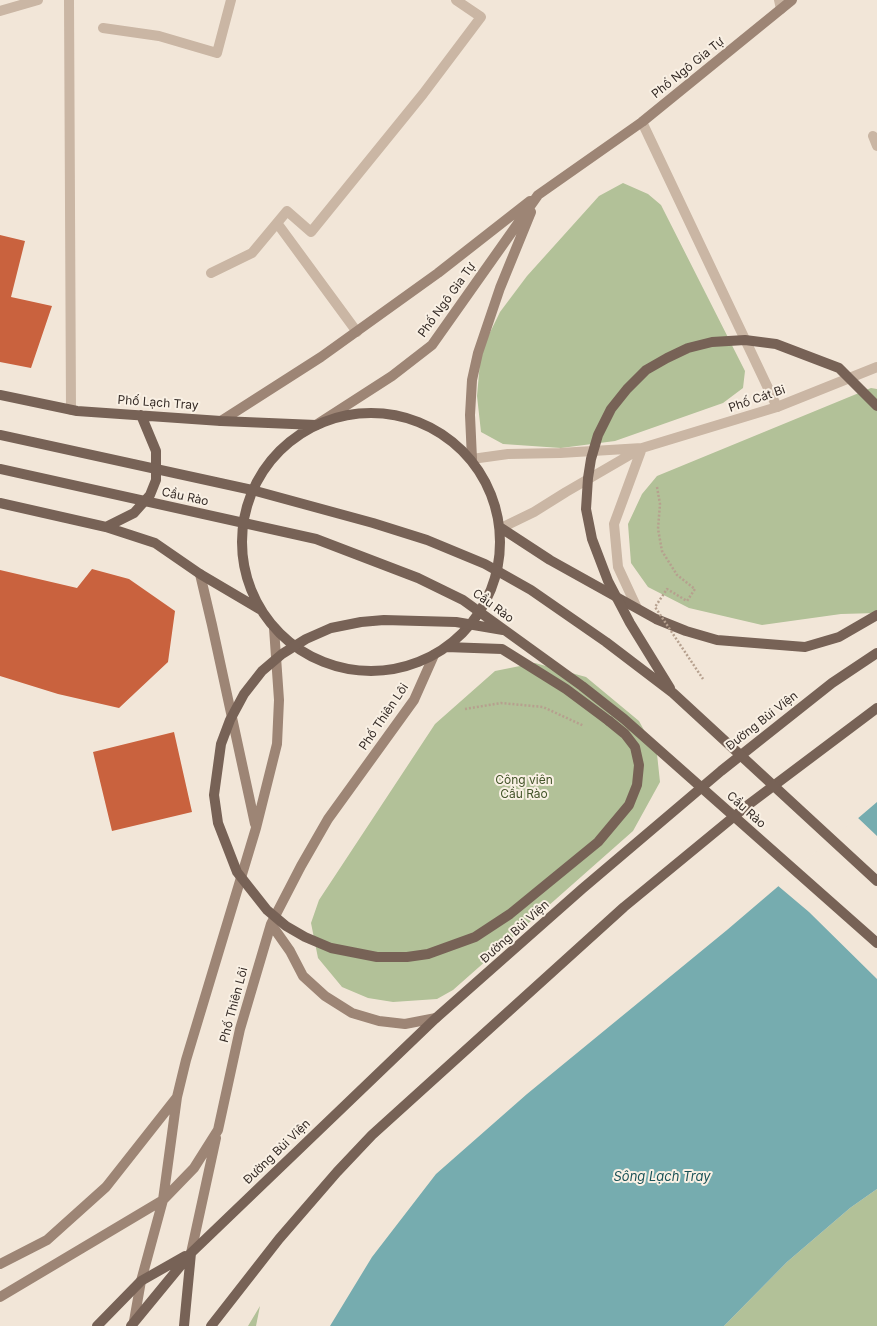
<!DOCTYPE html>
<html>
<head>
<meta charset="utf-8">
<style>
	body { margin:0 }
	canvas { display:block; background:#f2e6d8 }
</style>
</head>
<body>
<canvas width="877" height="1326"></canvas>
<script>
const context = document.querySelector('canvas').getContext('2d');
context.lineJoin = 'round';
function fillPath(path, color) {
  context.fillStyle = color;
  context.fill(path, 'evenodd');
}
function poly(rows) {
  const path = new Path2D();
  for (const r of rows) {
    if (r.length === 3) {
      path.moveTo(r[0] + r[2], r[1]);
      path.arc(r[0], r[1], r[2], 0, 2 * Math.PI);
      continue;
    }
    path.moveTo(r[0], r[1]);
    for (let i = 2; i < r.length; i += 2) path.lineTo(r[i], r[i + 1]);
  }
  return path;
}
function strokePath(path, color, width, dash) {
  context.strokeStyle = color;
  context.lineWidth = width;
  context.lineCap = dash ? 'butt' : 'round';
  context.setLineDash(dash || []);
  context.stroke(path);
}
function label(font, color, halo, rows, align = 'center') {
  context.font = font + ' Inter,sans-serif';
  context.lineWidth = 4;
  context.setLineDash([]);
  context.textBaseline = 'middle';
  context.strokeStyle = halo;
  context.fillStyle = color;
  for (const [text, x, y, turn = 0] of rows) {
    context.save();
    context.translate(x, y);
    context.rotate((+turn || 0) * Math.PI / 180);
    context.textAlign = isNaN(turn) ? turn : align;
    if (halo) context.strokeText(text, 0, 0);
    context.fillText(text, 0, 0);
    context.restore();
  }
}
fillPath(poly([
	[623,183,648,194,661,205,745,371,743,388,723,403,615,441,561,448,503,444,481,432,477,396,481,351,500,312,527,276,599,196],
	[871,388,877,389,877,613,841,614,762,625,689,608,648,587,631,563,628,524,642,494,657,476],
	[535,663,586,677,639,721,657,754,660,782,633,831,453,990,437,999,393,1002,368,998,342,987,318,958,311,923,319,900,435,724,495,671],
	[877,1189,877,1326,724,1326,787,1262,850,1208],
	[260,1306,256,1326,248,1326]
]), '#b2c198');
fillPath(poly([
	[877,802,877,1189,850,1208,787,1262,724,1326,330,1326,372,1257,436,1174,527,1094,727,930]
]), '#76acaf');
fillPath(poly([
	[857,817,877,836,877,979,809,912,777,885]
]), '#f2e6d8');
fillPath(poly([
	[0,235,25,241,11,297,52,306,31,368,0,362],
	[92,569,129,579,175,611,168,662,119,708,58,694,0,676,0,570,77,588],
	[174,732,192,812,112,831,93,752]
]), '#c9623e');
strokePath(poly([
	[465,709,501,703,543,707,584,726]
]), '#b6a08e', 2.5, [2, 2]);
strokePath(poly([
	[69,0,71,410],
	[779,0,781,9],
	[0,11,38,0],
	[103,28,159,36,217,53,231,0],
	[642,122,777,407],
	[873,136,877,146],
	[277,223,357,332],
	[211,273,252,253,287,211,311,232,423,94,481,17,456,0]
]), '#cab6a4', 10);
strokePath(poly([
	[472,459,508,454,560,453,642,448,777,407,877,367],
	[501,528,534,512,566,492,640,449],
	[637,608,618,567,614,524,642,448]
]), '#cab6a4', 10);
strokePath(poly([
	[221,421,321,357,438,273,530,201],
	[316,425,392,376,432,345,538,195,642,122,792,0],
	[472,459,470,415,472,380,478,353,500,288,531,212],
	[200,574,212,625,255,824],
	[271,924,290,951,303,976,325,996,352,1013,379,1021,405,1024,436,1018],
	[191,1253,216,1138],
	[0,1264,47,1240,106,1187,177,1097,186,1060,256,828,277,744,279,700,274,628],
	[0,1297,163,1200,194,1168,218,1130,240,1029,271,924,301,866,328,819,414,700,434,655],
	[134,1321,141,1281,163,1200,177,1097]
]), '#9d8575', 10);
strokePath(poly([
	[0,395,77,411,221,421,316,425],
	[371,542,129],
	[0,503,106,527,155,543,200,574,261,610],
	[106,527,134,513,150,495,156,480,156,451,141,415],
	[501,528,550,560,656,619,686,631,717,640,805,647,839,637,877,615],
	[446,647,502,649,566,689,609,721],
	[97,1326,141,1281,185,1256],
	[131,1326,191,1253,436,1018,582,889,721,771,832,683,877,653],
	[184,1326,191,1253],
	[211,1326,279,1239,337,1172,372,1135,624,907,748,805,877,708]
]), '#776256', 10);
strokePath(poly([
	[657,487,660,504,658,529,662,551,677,575,695,589,687,601,667,589,655,607,703,679]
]), '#b6a08e', 2.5, [2, 2]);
strokePath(poly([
	[0,435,252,490,373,523,427,540,485,564,531,590,606,642,673,693,877,881],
	[0,469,316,539,418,578,463,600,582,686,624,719,877,943],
	[503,630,456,622,384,620,361,622,331,628,306,639,282,654,262,671,244,694,230,720,221,744,214,795,218,823,237,872,267,910,286,926,305,937,331,948,377,957,407,957,428,954,475,937,510,914,598,842,629,805,637,785,639,765,635,747,625,734,609,721],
	[670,688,630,623,608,581,592,539,586,509,588,478,591,459,598,435,611,409,627,389,646,370,667,358,688,348,712,342,745,340,776,344,839,368,877,406]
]), '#776256', 10);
label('12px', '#352b26', '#f9f0e4', [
	["Phố Ngô Gia Tự",688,68,-39],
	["Phố Ngô Gia Tự",447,300,-54],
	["Phố Cát Bi",757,399,-19],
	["Phố Lạch Tray",158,403,4],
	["Cầu Rào",185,497,12],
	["Cầu Rào",493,606,36],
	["Phố Thiên Lôi",384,717,-56],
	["Đường Bùi Viện",762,721,-38],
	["Cầu Rào",746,810,42],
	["Đường Bùi Viện",515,932,-42],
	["Phố Thiên Lôi",234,1005,-75],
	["Đường Bùi Viện",277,1152,-44]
]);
label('12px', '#435429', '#f9f0e4', [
	["Công viên",524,780],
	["Cầu Rào",524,794]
]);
label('italic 13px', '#1a5257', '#f9f0e4', [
	["Sông Lạch Tray",662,1177]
]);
</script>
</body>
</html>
